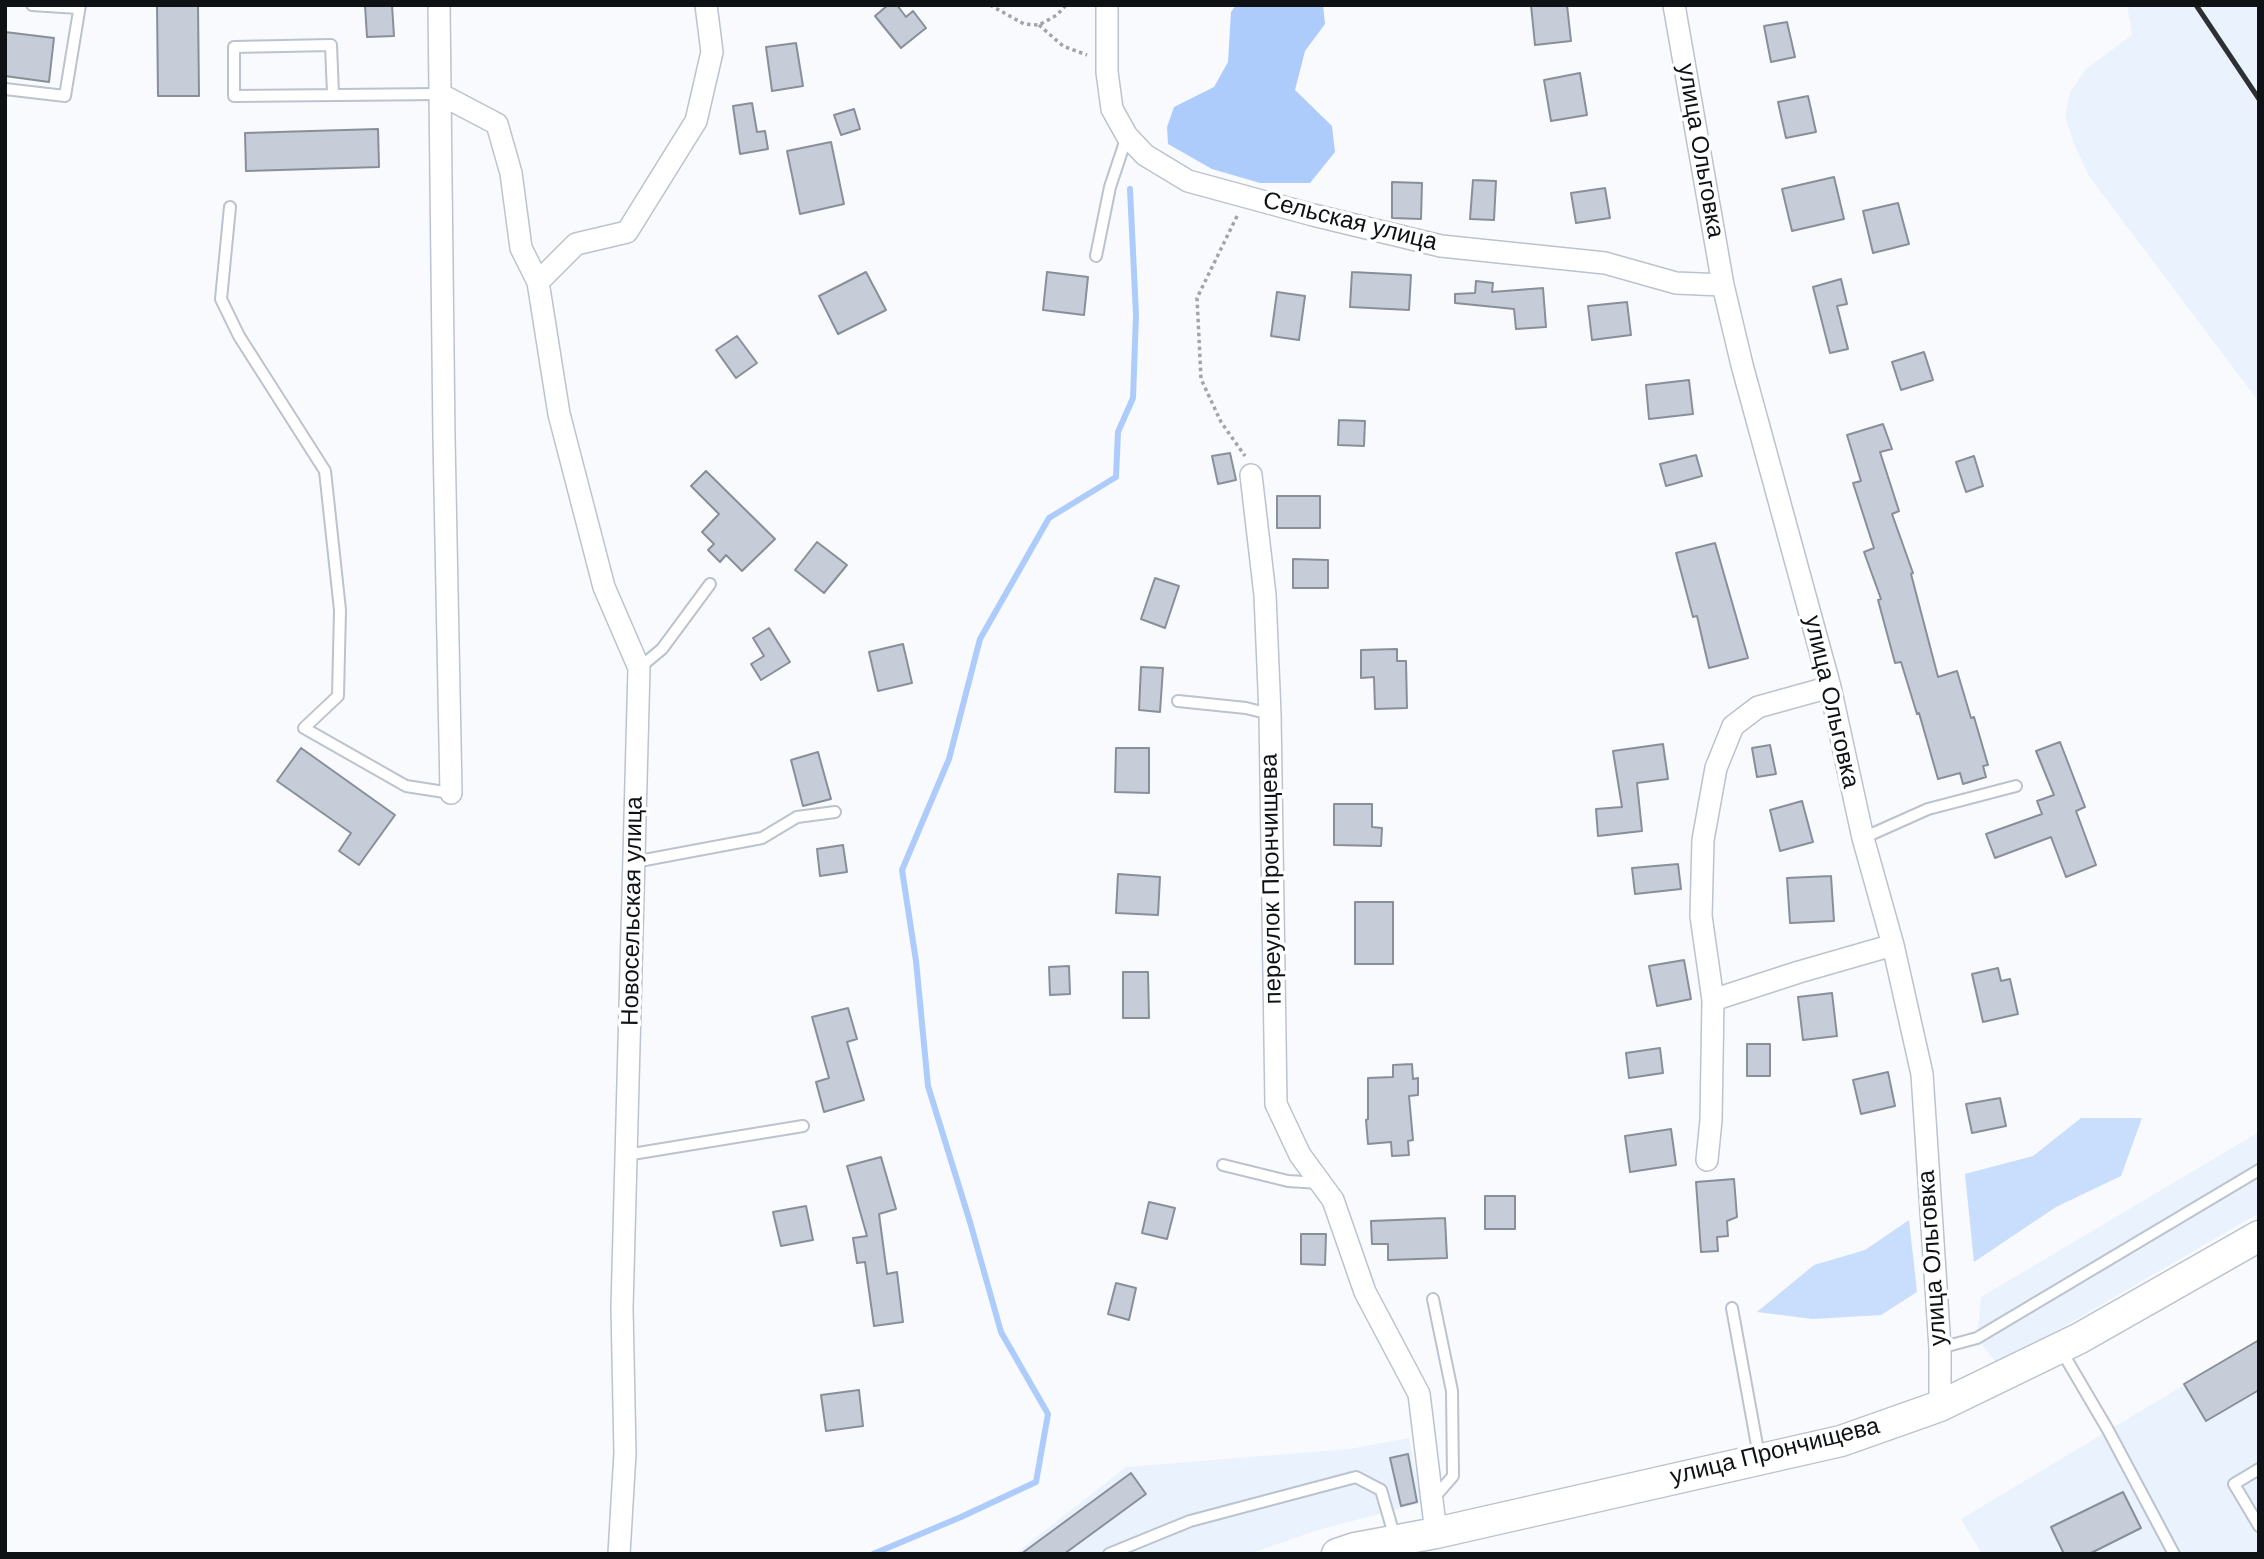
<!DOCTYPE html>
<html>
<head>
<meta charset="utf-8">
<style>
	body { margin:0 }
	#map { position:relative; width:2264px; height:1559px; overflow:hidden; background:#f9fafd; font-family:Helvetica,sans-serif }
	canvas { display:block }
	.frame { position:absolute; inset:0; border:7px solid #0f1215; pointer-events:none }
</style>
</head>
<body>
<div id="map">
<canvas width="2264" height="1559"></canvas>
<div class="frame"></div>
</div>
<script>
const context = document.querySelector('canvas').getContext('2d');
context.lineJoin = 'round';
function fillPath(path, color) {
  context.fillStyle = color;
  context.fill(path, 'evenodd');
}
function poly(rows) {
  const path = new Path2D();
  for (const r of rows) {
    path.moveTo(r[0], r[1]);
    for (let i = 2; i < r.length; i += 2) path.lineTo(r[i], r[i + 1]);
  }
  return path;
}
function strokePath(path, color, width, dash) {
  context.strokeStyle = color;
  context.lineWidth = width;
  context.lineCap = dash ? 'butt' : 'round';
  context.setLineDash(dash || []);
  context.stroke(path);
}
function label(font, color, halo, rows, align = 'center') {
  context.font = font + ' Helvetica,sans-serif';
  context.lineWidth = 7;
  context.setLineDash([]);
  context.textBaseline = 'middle';
  context.strokeStyle = halo;
  context.fillStyle = color;
  for (const [text, x, y, turn = 0] of rows) {
    context.save();
    context.translate(x, y);
    context.rotate((+turn || 0) * Math.PI / 180);
    context.textAlign = isNaN(turn) ? turn : align;
    if (halo) context.strokeText(text, 0, 0);
    context.fillText(text, 0, 0);
    context.restore();
  }
}
fillPath(poly([
	[2127,5,2259,5,2259,402,2089,176,2075,146,2065,117,2070,92,2086,69,2132,35],
	[2259,1132,2259,1213,1998,1365,1977,1338,1981,1297],
	[2259,1340,2259,1554,1982,1554,1961,1519],
	[1409,1438,1422,1503,1321,1529,1249,1554,1015,1554,1126,1467,1350,1449]
]), '#eaf2fd');
fillPath(poly([
	[2081,1118,2142,1118,2121,1176,2056,1207,1974,1262,1965,1174,2033,1156],
	[1909,1220,1917,1292,1881,1315,1813,1319,1757,1312,1814,1265,1865,1250]
]), '#c9ddfc');
fillPath(poly([
	[1236,5,1323,5,1325,24,1305,51,1295,90,1332,126,1335,152,1310,183,1260,183,1212,169,1168,144,1167,127,1174,107,1214,87,1228,62,1231,12]
]), '#adccfb');
strokePath(poly([
	[873,1554,961,1517,1036,1482,1048,1414,1001,1332,970,1222,928,1086,916,961,902,870,949,759,980,639,1049,518,1116,477,1118,432,1133,398,1136,315,1130,189]
]), '#adccfb', 6);
const building = poly([
	[157,5,198,5,199,96,158,96,157,5],
	[365,5,392,5,394,36,367,37,365,5],
	[888,5,897,5,906,17,913,11,926,28,901,48,875,16,888,5],
	[1531,5,1567,5,1571,41,1535,45,1531,5],
	[1787,22,1795,57,1771,62,1764,26,1787,22],
	[5,32,54,38,49,82,5,76,5,32],
	[796,43,803,86,772,91,766,47,796,43],
	[1580,73,1587,115,1551,121,1544,80,1580,73],
	[1808,96,1816,132,1786,138,1778,102,1808,96],
	[752,103,757,132,765,131,768,149,740,154,733,106,752,103],
	[854,109,860,129,841,135,834,115,854,109],
	[378,129,379,167,246,171,245,133,378,129],
	[831,142,844,204,800,214,787,151,831,142],
	[1834,177,1844,219,1792,231,1782,189,1834,177],
	[1473,180,1496,181,1494,220,1470,219,1473,180],
	[1392,182,1422,183,1421,219,1392,218,1392,182],
	[1605,188,1610,218,1576,223,1571,193,1605,188],
	[1898,203,1909,244,1873,253,1863,211,1898,203],
	[866,272,886,310,838,334,819,296,866,272],
	[1047,272,1088,277,1084,315,1043,310,1047,272],
	[1352,272,1411,275,1409,310,1350,307,1352,272],
	[1841,279,1847,304,1837,306,1848,349,1830,353,1813,287,1841,279],
	[1476,281,1493,283,1492,292,1543,288,1546,327,1516,329,1514,309,1455,303,1455,294,1475,293,1476,281],
	[1277,292,1305,296,1299,340,1271,336,1277,292],
	[1627,302,1631,335,1592,340,1588,306,1627,302],
	[737,336,757,363,736,378,716,350,737,336],
	[1924,352,1933,380,1901,390,1892,362,1924,352],
	[1689,380,1693,414,1649,419,1646,385,1689,380],
	[1339,420,1365,421,1364,446,1338,445,1339,420],
	[1883,424,1892,449,1880,452,1899,511,1892,514,1913,573,1911,574,1938,677,1957,671,1971,718,1974,717,1988,765,1983,766,1986,777,1963,784,1960,773,1938,779,1919,713,1917,714,1901,662,1895,663,1878,600,1881,599,1864,552,1874,548,1853,483,1861,481,1847,435,1883,424],
	[1230,453,1236,480,1218,484,1212,456,1230,453],
	[1696,455,1702,476,1666,486,1660,464,1696,455],
	[1974,456,1983,486,1966,492,1956,462,1974,456],
	[706,471,775,539,742,571,726,555,720,562,708,550,714,544,702,532,719,514,691,486,706,471],
	[1277,496,1320,496,1320,528,1277,528,1277,496],
	[817,542,847,565,824,593,795,570,817,542],
	[1715,543,1748,658,1709,668,1697,616,1693,617,1676,553,1715,543],
	[1293,559,1328,560,1328,588,1293,588,1293,559],
	[1155,578,1179,586,1165,628,1141,619,1155,578],
	[769,628,790,662,761,680,751,664,764,656,753,638,769,628],
	[903,644,912,683,878,691,869,652,903,644],
	[1397,649,1397,661,1406,661,1407,708,1375,709,1374,677,1361,678,1361,650,1397,649],
	[1141,667,1163,668,1160,712,1139,710,1141,667],
	[2060,742,2085,807,2076,811,2096,865,2066,877,2051,837,1995,858,1986,834,2042,814,2037,801,2054,795,2036,751,2060,742],
	[1663,744,1668,779,1637,783,1642,831,1598,836,1596,809,1622,807,1613,751,1663,744],
	[1770,745,1776,774,1757,777,1752,748,1770,745],
	[301,748,395,815,359,865,339,851,351,833,277,781,301,748],
	[1116,748,1149,748,1149,793,1115,792,1116,748],
	[818,752,831,799,803,806,791,760,818,752],
	[1802,801,1813,842,1780,851,1770,810,1802,801],
	[1334,804,1372,804,1372,827,1382,828,1381,846,1334,845,1334,804],
	[843,845,847,872,820,876,817,849,843,845],
	[1678,864,1681,889,1635,894,1632,868,1678,864],
	[1118,874,1160,877,1158,915,1116,913,1118,874],
	[1831,876,1834,921,1790,923,1787,878,1831,876],
	[1355,902,1393,902,1393,964,1355,964,1355,902],
	[1684,960,1691,999,1657,1006,1649,966,1684,960],
	[1069,966,1070,994,1050,995,1049,967,1069,966],
	[1998,968,2001,981,2010,979,2018,1014,1983,1022,1972,974,1998,968],
	[1123,972,1148,972,1149,1018,1123,1018,1123,972],
	[1832,993,1837,1036,1803,1040,1798,997,1832,993],
	[848,1008,857,1039,847,1042,864,1100,824,1112,816,1082,829,1078,812,1017,848,1008],
	[1747,1044,1770,1044,1770,1076,1747,1076,1747,1044],
	[1660,1048,1663,1073,1629,1078,1626,1053,1660,1048],
	[1412,1064,1413,1079,1418,1078,1418,1095,1409,1096,1413,1140,1408,1141,1409,1155,1392,1156,1391,1142,1368,1144,1366,1120,1368,1119,1368,1078,1393,1077,1393,1065,1412,1064],
	[1888,1072,1895,1106,1861,1114,1853,1080,1888,1072],
	[2000,1098,2006,1126,1972,1133,1966,1104,2000,1098],
	[1671,1129,1676,1165,1630,1172,1625,1136,1671,1129],
	[881,1157,896,1209,879,1214,887,1274,897,1272,903,1322,874,1326,865,1262,857,1263,853,1238,867,1236,847,1166,881,1157],
	[1734,1179,1737,1217,1727,1221,1728,1236,1717,1237,1718,1251,1701,1252,1696,1182,1734,1179],
	[1485,1196,1515,1196,1515,1229,1485,1229,1485,1196],
	[1149,1202,1175,1208,1167,1239,1142,1233,1149,1202],
	[806,1206,813,1240,781,1246,773,1212,806,1206],
	[1445,1218,1447,1258,1388,1260,1388,1244,1372,1244,1371,1221,1445,1218],
	[1301,1234,1326,1234,1325,1265,1301,1264,1301,1234],
	[1116,1283,1136,1288,1129,1320,1108,1314,1116,1283],
	[2259,1340,2259,1390,2206,1421,2184,1384,2259,1340],
	[859,1390,863,1426,826,1431,821,1395,859,1390],
	[1408,1454,1417,1502,1401,1506,1390,1458,1408,1454],
	[1131,1473,1146,1494,1064,1554,1021,1554,1131,1473],
	[2123,1492,2141,1528,2089,1554,2064,1554,2051,1527,2123,1492]
]);
fillPath(building, '#c6cdd9');
strokePath(building, '#888f99', 2);
const lane = poly([
	[32,5,78,8],
	[5,89,65,96,80,5],
	[333,94,331,45,234,47,234,96,440,94],
	[230,207,221,299,239,336,325,471,340,610,338,696,304,728,406,786,451,793],
	[1096,256,1110,187,1127,136],
	[639,668,662,649,710,584],
	[1178,701,1246,708,1270,714],
	[1863,838,1928,809,2016,786],
	[634,862,762,838,797,817,835,812],
	[626,1155,803,1126],
	[1223,1165,1288,1181,1320,1183],
	[1433,1299,1452,1391,1453,1476,1433,1499],
	[1732,1308,1759,1456],
	[1940,1348,1977,1338,2259,1170],
	[2061,1350,2108,1430,2174,1554],
	[2259,1469,2234,1484,2259,1526],
	[1109,1554,1190,1521,1356,1477,1381,1490,1395,1538]
]);
const street = poly([
	[439,5,444,438,451,793],
	[1107,5,1107,72,1112,109,1127,136,1145,155,1188,181,1313,215,1441,246,1605,263,1676,283,1723,285],
	[1674,5,1723,285,1742,365,1830,687,1863,838,1893,945,1922,1074,1940,1348,1940,1406],
	[440,94,497,124,511,173,521,248,538,282],
	[1251,475,1265,595,1270,714,1276,1104,1300,1155,1333,1200,1365,1292,1419,1394,1436,1533],
	[1713,1000,1799,972,1893,945],
	[1707,1160,1711,1120,1713,1000,1701,916,1703,840,1716,768,1733,726,1758,707,1830,687],
	[619,1554,625,1453,622,1308,639,668,604,587,559,414,538,282,576,244,627,232,696,121,712,52,706,5]
]);
const secondary = poly([
	[1337,1554,1355,1548,1436,1533,1841,1441,1940,1406,2080,1338,2259,1236]
]);
strokePath(lane, '#bbc3ce', 14);
strokePath(street, '#bbc3ce', 24);
strokePath(secondary, '#bbc3ce', 33);
strokePath(poly([
	[990,5,1024,24,1039,25,1057,15,1066,5],
	[1039,25,1063,46,1087,55],
	[1237,216,1197,298,1201,379,1221,422,1245,456]
]), '#a2a4a7', 3.5, [3.5, 3.5]);
strokePath(lane, '#fff', 10);
strokePath(street, '#fff', 21);
strokePath(secondary, '#fff', 30);
strokePath(poly([
	[2196,5,2259,99]
]), '#2e3134', 5);
label('24px', '#0f1215', '#fff', [
	["улица Ольговка",1700,151,80],
	["Сельская улица",1350,222,14],
	["улица Ольговка",1831,702,77],
	["переулок Прончищева",1272,879,-91],
	["Новосельская улица",633,911,-89],
	["улица Ольговка",1933,1258,-94],
	["улица Прончищева",1775,1452,-14]
]);
</script>
</body>
</html>
